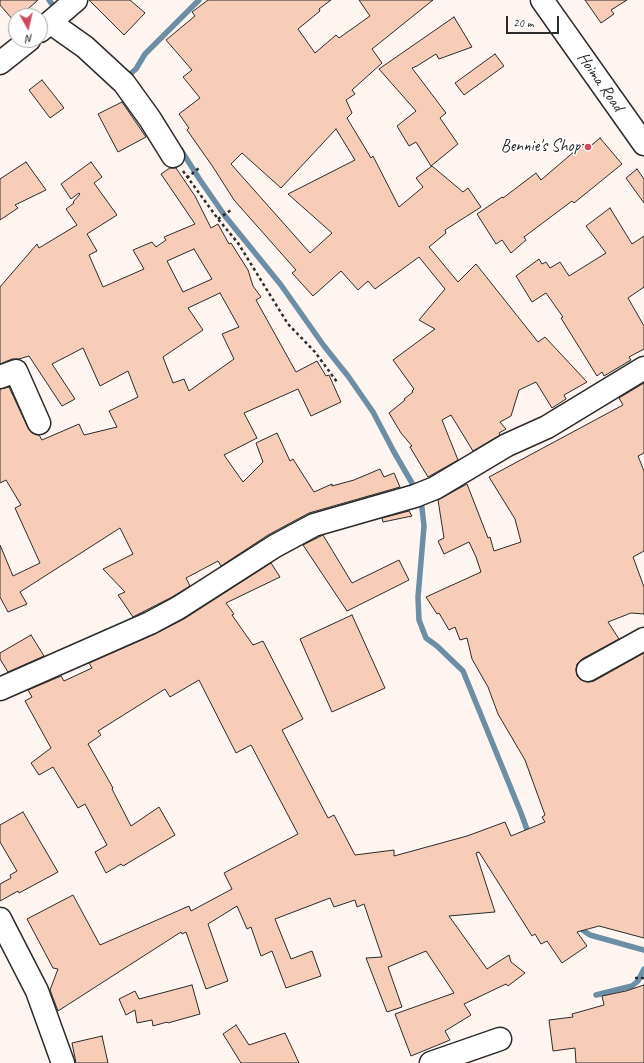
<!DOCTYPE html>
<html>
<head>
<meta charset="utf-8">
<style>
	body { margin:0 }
	#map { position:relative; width:644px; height:1063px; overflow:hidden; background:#fef5f1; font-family:Caveat,sans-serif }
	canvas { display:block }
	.north { position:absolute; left:8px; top:8px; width:40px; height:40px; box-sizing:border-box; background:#fff; border:1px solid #aaa; border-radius:50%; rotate:172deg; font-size:11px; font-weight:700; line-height:16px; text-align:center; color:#2b2b2b }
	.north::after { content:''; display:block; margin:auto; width:14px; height:18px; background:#d1495b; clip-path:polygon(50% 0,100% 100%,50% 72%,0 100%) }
	.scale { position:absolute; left:506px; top:16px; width:53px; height:18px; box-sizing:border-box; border:2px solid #2b2b2b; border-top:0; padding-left:5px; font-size:12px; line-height:14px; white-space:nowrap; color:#2b2b2b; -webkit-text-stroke:3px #fff; paint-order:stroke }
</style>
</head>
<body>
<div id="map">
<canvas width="644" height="1063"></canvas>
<div class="north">N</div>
<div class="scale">20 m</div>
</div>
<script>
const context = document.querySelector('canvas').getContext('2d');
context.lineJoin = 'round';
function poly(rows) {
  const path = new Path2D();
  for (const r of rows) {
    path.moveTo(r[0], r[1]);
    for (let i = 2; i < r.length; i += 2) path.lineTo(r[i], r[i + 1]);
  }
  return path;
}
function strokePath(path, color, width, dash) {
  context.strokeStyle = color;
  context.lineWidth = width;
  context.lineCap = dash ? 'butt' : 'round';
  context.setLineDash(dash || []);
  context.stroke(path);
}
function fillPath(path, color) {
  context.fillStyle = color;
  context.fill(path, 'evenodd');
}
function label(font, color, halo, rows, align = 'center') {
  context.font = font + ' Caveat,sans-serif';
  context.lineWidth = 3;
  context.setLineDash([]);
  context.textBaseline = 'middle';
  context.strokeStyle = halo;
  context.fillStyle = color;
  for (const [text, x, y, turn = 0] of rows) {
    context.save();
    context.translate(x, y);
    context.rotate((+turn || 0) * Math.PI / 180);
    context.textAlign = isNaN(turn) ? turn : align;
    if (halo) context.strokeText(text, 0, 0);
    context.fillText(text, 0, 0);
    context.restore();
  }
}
strokePath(poly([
	[49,0,52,4],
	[129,75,136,69,145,54,199,0],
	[181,150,200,180,225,216,281,285,324,346,348,376,373,412,394,452,416,490],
	[421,499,424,526,418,597,419,620,426,638,437,646,463,671,521,813,529,835],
	[578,927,590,935,644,950],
	[596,995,632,986,638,981,644,969]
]), '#6c8fa5', 5.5);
const building = poly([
	[0,0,38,0,20,16,16,16,16,19,14,21,0,5,0,0],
	[89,0,130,0,145,13,124,35,89,0],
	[208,0,331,0,319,9,320,11,298,29,315,53,336,35,339,38,370,16,359,0,433,0,372,49,382,63,352,90,355,94,346,100,352,113,347,118,371,158,373,156,399,207,423,187,416,178,432,166,463,192,468,188,481,207,445,230,446,233,429,247,458,282,476,264,538,342,545,337,587,382,564,395,566,399,552,408,536,382,519,390,511,416,500,422,506,429,499,433,500,435,473,451,451,415,442,420,458,460,428,477,410,447,412,446,401,433,389,413,405,400,404,399,413,392,412,391,414,389,393,360,435,329,419,320,445,289,419,257,375,289,368,281,358,290,341,271,313,296,292,273,296,270,234,200,213,167,187,130,189,128,179,114,200,98,183,77,192,70,166,40,195,16,192,12,208,0],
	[336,129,355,160,288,194,332,233,310,253,231,164,242,153,281,188,336,129],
	[585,0,627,0,611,10,614,14,601,23,585,0],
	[454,17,472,47,439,59,436,54,417,66,412,68,446,113,440,118,458,144,431,166,416,142,409,146,397,126,416,111,379,69,454,17],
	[495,54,504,66,464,95,455,83,495,54],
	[42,80,64,108,50,118,29,90,42,80],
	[122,102,146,137,118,152,98,114,122,102],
	[600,138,622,164,574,203,572,201,524,237,526,240,511,253,502,240,496,244,477,214,502,197,503,198,536,173,541,180,583,144,587,149,600,138],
	[26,162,46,190,15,205,18,208,0,220,0,179,26,162],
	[91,162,102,177,94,183,117,215,87,234,97,251,89,255,103,287,144,269,133,250,152,242,156,247,166,240,164,237,195,224,161,174,170,168,176,168,195,196,211,228,218,224,229,244,231,243,248,270,253,286,261,297,256,300,296,372,317,361,326,376,329,375,341,402,311,416,298,389,244,413,257,438,224,455,243,482,263,462,256,443,277,433,290,461,293,459,314,492,332,484,332,486,354,480,380,469,384,477,394,473,400,487,309,513,268,535,221,566,218,561,186,578,190,586,172,597,133,617,118,595,125,592,103,569,133,554,120,528,20,592,27,604,8,612,0,597,0,545,13,576,40,563,15,508,21,505,6,480,0,483,0,389,9,387,28,428,32,433,39,435,42,440,79,424,84,435,117,427,109,411,138,397,128,371,100,386,83,348,52,364,75,399,62,406,29,356,19,359,12,359,0,364,0,287,37,244,39,248,77,225,66,209,74,203,73,202,80,194,79,193,71,199,61,184,91,162],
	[194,249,212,279,183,292,167,261,194,249],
	[220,293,239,327,222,334,234,359,189,391,184,379,173,383,163,357,203,330,188,308,220,293],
	[637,169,644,179,644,203,626,178,637,169],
	[610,208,632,244,644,236,644,287,628,298,644,326,644,349,629,357,631,360,604,376,602,372,597,376,561,318,563,317,546,293,532,302,516,276,539,259,542,264,546,262,550,268,560,262,569,276,606,253,586,226,610,208],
	[644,383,644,453,638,456,644,471,644,551,633,557,644,587,644,614,631,613,608,622,619,639,582,659,577,664,576,670,577,676,581,680,588,682,594,681,644,653,644,938,599,926,577,932,587,946,562,963,547,941,541,944,535,934,532,936,479,852,476,853,495,912,449,916,487,969,509,955,511,962,525,973,508,986,506,984,464,1004,471,1015,445,1031,450,1040,411,1056,395,1014,454,993,426,951,388,967,402,1007,387,1012,366,958,382,957,364,904,357,907,355,900,334,907,330,898,275,919,291,959,312,951,321,976,286,988,272,951,261,956,251,927,247,929,237,906,208,924,228,981,206,989,186,932,182,934,181,932,58,1011,50,990,58,969,53,968,27,919,73,895,100,945,189,906,191,911,232,889,224,873,298,834,251,745,236,753,199,680,170,697,165,689,98,731,101,735,88,744,113,788,112,789,131,826,159,807,175,835,123,866,121,864,106,873,95,852,107,845,85,804,78,808,53,767,39,775,31,763,51,748,25,701,32,697,28,690,61,676,64,681,92,668,89,663,155,634,184,619,271,563,280,577,226,603,234,614,232,615,253,645,263,641,303,719,282,730,328,818,334,815,355,855,394,850,394,856,467,836,505,822,511,836,545,822,542,817,545,815,525,760,498,714,488,687,472,659,467,638,460,640,455,627,449,630,439,613,437,614,426,597,481,572,476,557,469,542,444,554,438,541,444,538,438,500,467,484,488,538,490,537,494,551,521,542,515,519,489,477,623,405,619,398,644,383],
	[409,511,412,516,383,522,382,518,409,511],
	[323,535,352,583,399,560,409,580,347,611,303,545,323,535],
	[352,615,385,688,332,712,300,639,352,615],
	[31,635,44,656,8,672,0,659,0,653,31,635],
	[23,812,58,872,19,893,18,891,0,901,0,884,11,878,10,875,17,871,0,842,0,825,23,812],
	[192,985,200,1014,168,1023,167,1022,153,1026,152,1020,137,1023,135,1010,126,1015,119,999,135,991,139,999,192,985],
	[644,985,644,1063,576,1063,575,1048,553,1051,549,1020,573,1017,572,1014,604,1005,602,996,626,991,644,985],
	[236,1025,249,1045,285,1033,299,1063,241,1063,223,1034,236,1025],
	[102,1036,108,1063,76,1063,72,1043,102,1036]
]);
fillPath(building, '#f8cdb8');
strokePath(building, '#2b2b2b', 1);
const minor = poly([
	[51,23,85,47,124,83,150,119,173,156],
	[40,31,76,0],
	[0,63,29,40],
	[0,377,16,371,39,423],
	[588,670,644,639],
	[0,689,150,623,178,608,275,546,314,525,415,496,435,488,507,445,547,427,644,368],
	[0,919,37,991,63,1063],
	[431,1063,500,1039]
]);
const major = poly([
	[542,0,644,144]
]);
strokePath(minor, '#2b2b2b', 25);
strokePath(major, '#2b2b2b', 25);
strokePath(poly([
	[183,171,218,219,238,243,288,324,315,352,337,382],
	[187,178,199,168],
	[218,219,231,210],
	[635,978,644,978]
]), '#2b2b2b', 2.5, [3, 3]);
strokePath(minor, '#fff', 22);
strokePath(major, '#fff', 22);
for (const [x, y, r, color] of [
	[588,147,4,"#d1495b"]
]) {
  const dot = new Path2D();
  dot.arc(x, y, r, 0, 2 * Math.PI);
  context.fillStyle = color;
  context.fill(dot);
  strokePath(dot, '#fff', 1.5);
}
label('17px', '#2b2b2b', '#fff', [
	["Hoima Road",600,82,55]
]);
label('17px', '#2b2b2b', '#fff', [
	["Bennie's Shop",580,147]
], 'right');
</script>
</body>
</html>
